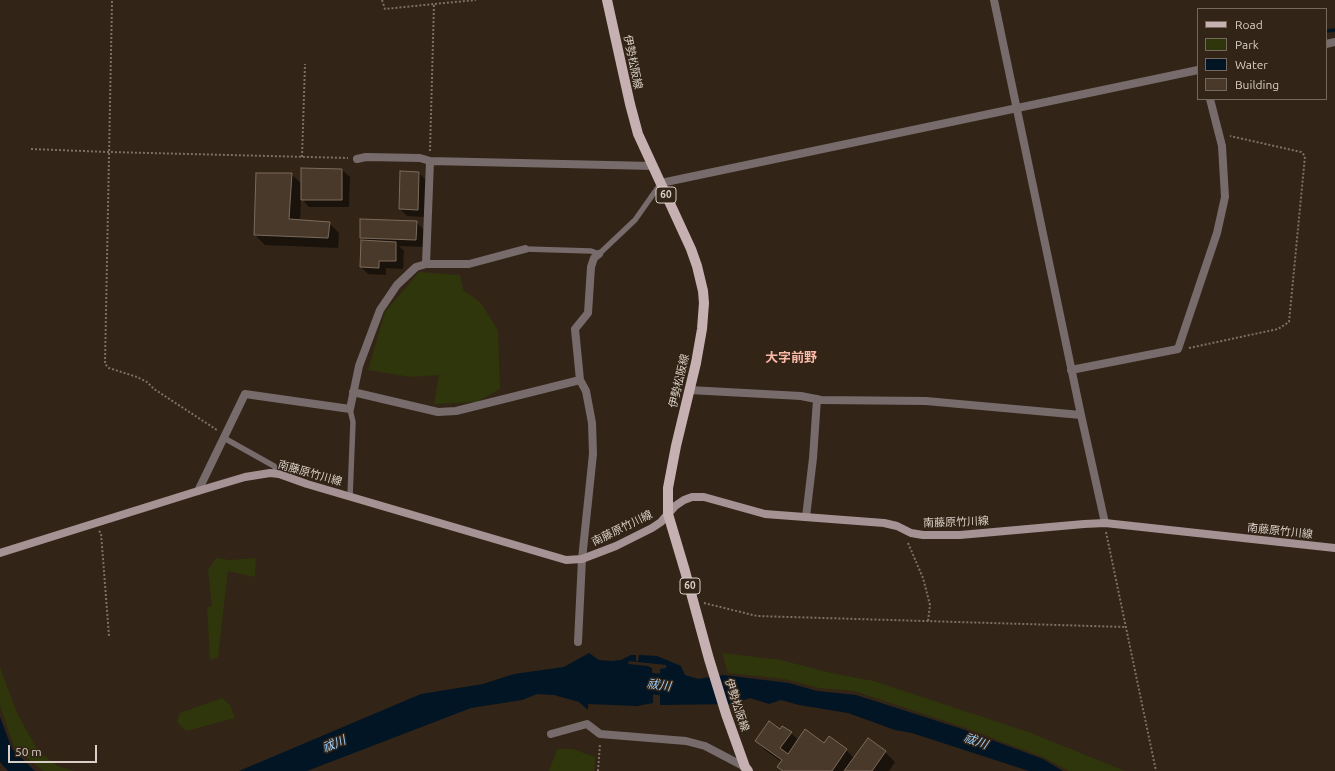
<!DOCTYPE html>
<html>
<head>
<meta charset="utf-8">
<style>
	body { margin:0 }
	#map { position:relative; width:1335px; height:771px; overflow:hidden; background:#322416; font-family:Ubuntu,sans-serif }
	canvas { display:block }
	.legend { position:absolute; left:1197px; top:8px; width:130px; height:92px; box-sizing:border-box; background:#322416; border:1px solid #75685d; margin:0; padding:5px 7px; list-style:none; font-size:12px; color:#d9cfc7 }
	.legend li { display:flex; align-items:center; gap:8px; height:20px }
	.legend b { width:20px; border:1px solid #75685d }
	.scale { position:absolute; left:8px; top:745px; width:89px; height:18px; box-sizing:border-box; border:2px solid #d9cfc7; border-top:0; padding-left:5px; font-size:12px; line-height:14px; white-space:nowrap; color:#d9cfc7; -webkit-text-stroke:3px #322416; paint-order:stroke }
</style>
</head>
<body>
<div id="map">
<canvas width="1335" height="771"></canvas>
<ul class="legend">
<li><b style="height:5px;background:#c7b0b2"></b>Road</li>
<li><b style="height:11px;background:#2f360c"></b>Park</li>
<li><b style="height:11px;background:#021524"></b>Water</li>
<li><b style="height:11px;background:#48392b"></b>Building</li>
</ul>
<div class="scale">50 m</div>
</div>
<script>
const context = document.querySelector('canvas').getContext('2d');
context.lineJoin = 'round';
function fillPath(path, color) {
  context.fillStyle = color;
  context.fill(path, 'evenodd');
}
function poly(rows) {
  const path = new Path2D();
  for (const r of rows) {
    path.moveTo(r[0], r[1]);
    for (let i = 2; i < r.length; i += 2) path.lineTo(r[i], r[i + 1]);
  }
  return path;
}
function strokePath(path, color, width, dash) {
  context.strokeStyle = color;
  context.lineWidth = width;
  context.lineCap = dash ? 'butt' : 'round';
  context.setLineDash(dash || []);
  context.stroke(path);
}
function label(font, color, halo, rows, align = 'center') {
  context.font = font + ' Ubuntu,"Noto Sans JP",sans-serif';
  context.lineWidth = 3;
  context.setLineDash([]);
  context.textBaseline = 'middle';
  context.strokeStyle = halo;
  context.fillStyle = color;
  for (const [text, x, y, turn = 0] of rows) {
    context.save();
    context.translate(x, y);
    context.rotate((+turn || 0) * Math.PI / 180);
    context.textAlign = isNaN(turn) ? turn : align;
    if (halo) context.strokeText(text, 0, 0);
    context.fillText(text, 0, 0);
    context.restore();
  }
}
fillPath(poly([
	[419,272,460,275,463,290,480,302,498,330,500,389,477,402,434,404,439,375,411,377,368,370,385,312],
	[216,558,230,560,256,558,255,577,228,571,218,657,210,660,207,607,212,606,208,570],
	[722,653,781,660,831,673,874,681,1031,733,1125,771,1069,771,1043,757,963,727,854,691,819,688,784,679,728,673],
	[0,667,17,713,38,751,58,766,74,771,44,771,15,749,0,706],
	[222,698,230,705,235,718,186,731,177,722,180,713],
	[557,749,573,749,595,757,594,771,549,771]
]), '#2f360c');
fillPath(poly([
	[589,653,599,660,612,661,621,660,631,655,636,655,636,661,638,661,639,655,657,656,681,666,685,675,698,679,723,675,789,683,817,691,856,695,962,729,1043,759,1063,771,1029,771,912,733,895,730,848,713,799,705,781,700,769,704,750,698,732,704,660,705,660,669,666,668,666,665,629,661,628,664,648,666,652,668,653,703,637,706,588,704,588,710,579,702,554,695,537,694,522,700,471,708,307,771,239,771,421,694,483,684,514,674,564,667],
	[0,717,12,749,35,771,8,771,0,762]
]), '#021524');
fillPath(poly([
	[342,170,350,177,349,207,309,207,301,198,300,221,329,223,339,233,338,248,265,245,255,235,291,174,302,184],
	[419,173,426,180,425,217,407,216,400,209],
	[361,220,416,222,424,230,424,247,399,246,404,251,403,269,386,268,386,275,368,274,361,267,364,242,361,238],
	[780,731,791,733,799,741,824,744,846,750,854,758,885,752,895,762,889,771,783,771,778,767,782,762,766,751,756,741]
]), '#0007');
strokePath(poly([
	[1326,31,1335,30]
]), '#021524', 3.5);
strokePath(poly([
	[624,680,688,688]
]), '#021524', 21);
const building = poly([
	[301,168,342,169,342,200,301,200,301,168],
	[400,171,419,172,418,210,399,209,400,171],
	[256,173,292,173,289,219,330,222,328,238,254,235,256,173],
	[360,219,417,221,416,240,360,238,360,219],
	[361,240,396,242,396,261,379,261,379,268,360,267,361,240],
	[769,721,780,729,782,726,792,732,780,748,788,754,805,729,824,743,829,736,847,749,832,771,783,771,777,767,782,760,755,741,769,721],
	[868,738,886,751,872,771,844,771,868,738]
]);
fillPath(building, '#48392b');
strokePath(building, '#7c6b5c', 1);
strokePath(poly([
	[382,0,385,9,434,4],
	[112,1,105,364,109,368,137,377,147,382,154,389,217,430],
	[31,149,108,152,348,158],
	[430,151,434,4,476,0],
	[302,157,305,64],
	[1189,348,1278,329,1289,322,1305,156,1301,152,1230,136],
	[99,531,101,533,109,636],
	[1106,532,1156,771],
	[908,543,923,578,930,605,928,621],
	[704,603,757,616,1125,627],
	[598,771,600,744]
]), '#7d7166', 2, [2, 2]);
strokePath(poly([
	[525,249,591,251,599,254,635,220,661,183],
	[350,409,353,422,350,497],
	[224,438,274,466,279,474]
]), '#776b6c', 5.5);
strokePath(poly([
	[994,0,1081,415,1105,523],
	[1326,44,1335,42],
	[357,159,366,157,420,158,430,161,653,166],
	[661,183,1198,70],
	[426,264,430,161],
	[1071,370,1178,349,1217,233,1225,197,1222,146,1210,99],
	[689,390,801,396,821,400,926,401,1081,415],
	[353,392,438,412,456,411,580,380],
	[198,491,245,394,350,409,359,366,380,310,397,285,416,267,426,264,469,264,525,249],
	[806,517,813,458,817,399],
	[578,642,582,559,593,454,592,423,586,391,580,380,575,329,588,313,591,267,594,258,599,254],
	[551,734,587,724,600,734,686,741,705,746,745,767]
]), '#776b6c', 8);
strokePath(poly([
	[0,553,198,491,245,477,270,473,279,474,307,484,566,560,582,559,616,546,652,528,661,522,675,506,684,500,692,497,704,497,765,514,884,523,897,526,911,533,923,535,960,535,1084,524,1105,523,1335,548]
]), '#a49294', 8);
strokePath(poly([
	[607,0,630,104,638,134,691,249,697,266,703,291,704,303,702,329,696,363,676,446,668,488,668,514,685,571,709,659,726,714,745,767,748,771]
]), '#c7b0b2', 10);
for (const [x, y, w] of [
	[666,195,20],
	[690,586,20]
]) {
  const box = new Path2D();
  box.roundRect(x - w / 2, y - 8, w, 16, 3);
  context.fillStyle = '#322416';
  context.fill(box);
  strokePath(box, '#d9cfc7', 1);
}
label('bold 10px', '#d9cfc7', null, [
	["60",666,195],
	["60",690,586]
]);
label('11px', '#d9cfc7', '#322416', [
	["伊勢松阪線",633,62,78],
	["伊勢松阪線",679,381,-77],
	["南藤原竹川線",310,473,16],
	["南藤原竹川線",956,522,-2],
	["南藤原竹川線",622,528,-26],
	["南藤原竹川線",1280,531,6],
	["伊勢松阪線",737,705,72]
]);
label('italic 12px', '#9dcffa', '#322416', [
	["祓川",659,685,7],
	["祓川",976,741,20],
	["祓川",334,744,-23]
]);
label('bold 13px', '#fab8a7', '#322416', [
	["大字前野",791,358]
]);
</script>
</body>
</html>
